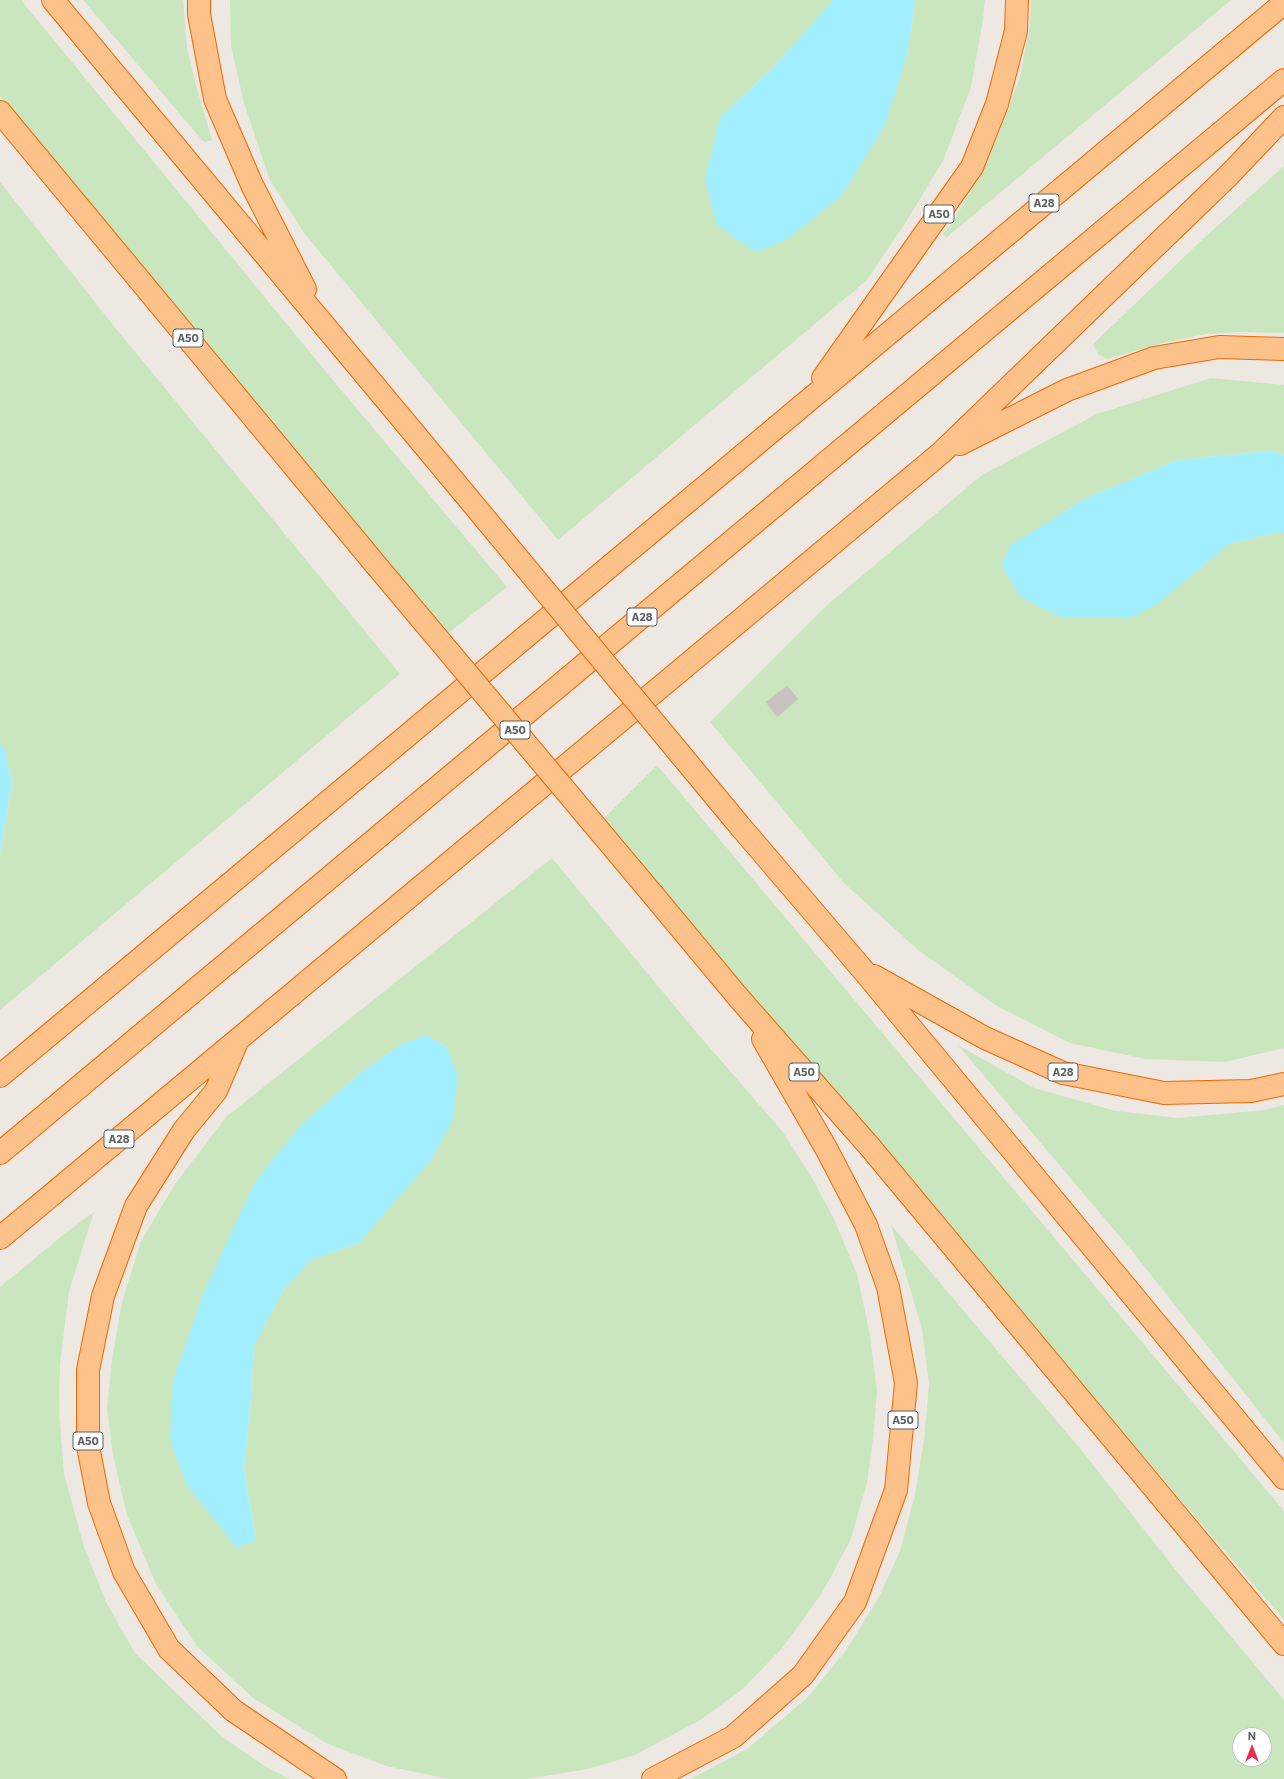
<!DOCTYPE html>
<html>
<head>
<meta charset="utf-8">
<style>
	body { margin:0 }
	#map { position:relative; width:1284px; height:1779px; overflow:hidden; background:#eee8e3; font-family:Commissioner,sans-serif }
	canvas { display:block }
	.north { position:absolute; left:1232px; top:1727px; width:40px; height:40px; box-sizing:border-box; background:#fff; border:1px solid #bdc0c1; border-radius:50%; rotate:0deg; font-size:11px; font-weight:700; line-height:16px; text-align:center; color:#5b6163 }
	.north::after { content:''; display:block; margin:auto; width:14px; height:18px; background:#e92d4f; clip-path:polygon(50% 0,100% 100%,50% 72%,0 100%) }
</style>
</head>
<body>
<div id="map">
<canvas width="1284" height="1779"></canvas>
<div class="north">N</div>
</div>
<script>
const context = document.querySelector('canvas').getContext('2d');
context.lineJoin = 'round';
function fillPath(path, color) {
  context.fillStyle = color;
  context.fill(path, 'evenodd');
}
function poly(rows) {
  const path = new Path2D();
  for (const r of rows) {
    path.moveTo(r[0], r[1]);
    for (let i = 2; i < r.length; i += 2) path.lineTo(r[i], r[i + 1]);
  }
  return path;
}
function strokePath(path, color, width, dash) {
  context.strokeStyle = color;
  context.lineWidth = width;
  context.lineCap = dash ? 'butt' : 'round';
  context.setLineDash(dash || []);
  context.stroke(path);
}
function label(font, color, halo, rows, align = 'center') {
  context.font = font + ' Commissioner,sans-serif';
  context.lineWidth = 3.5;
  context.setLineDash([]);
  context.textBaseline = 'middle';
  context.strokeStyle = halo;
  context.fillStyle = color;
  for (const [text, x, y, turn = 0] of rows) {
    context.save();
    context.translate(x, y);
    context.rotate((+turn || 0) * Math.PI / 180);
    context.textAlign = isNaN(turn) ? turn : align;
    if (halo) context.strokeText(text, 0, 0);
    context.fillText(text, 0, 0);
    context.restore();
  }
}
fillPath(poly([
	[0,0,21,0,331,378,507,587,446,635,0,96],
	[83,0,183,0,187,48,198,92,212,140,205,142,202,140],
	[230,0,833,0,775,66,720,118,907,55,915,0,985,0,983,20,971,87,943,161,906,222,867,280,558,540,304,233,269,178,244,103,231,46],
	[1031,0,1231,0,946,238,942,234,952,224,977,179,998,136,1013,97,1021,73,1030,24],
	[1284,166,1284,333,1244,332,1206,334,1167,342,1107,359,1098,354,1093,344,1204,238],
	[0,182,113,325,400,674,0,1010,0,853,12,782,5,752,0,743],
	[1211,378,1284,385,1284,455,1270,451,1178,460,1086,498,1011,545,1159,603,1229,544,1279,532,1284,533,1284,1048,1225,1062,1146,1059,1070,1043,997,1006,918,950,844,883,710,722,827,605,982,475,1097,414],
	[657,765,1284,1511,1284,1620,649,881,600,822],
	[552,858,691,1026,782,1131,810,1174,834,1219,857,1274,870,1335,877,1391,873,1438,867,1483,850,1541,822,1593,783,1647,743,1689,700,1720,635,1755,588,1769,527,1779,449,1779,386,1766,326,1743,253,1698,197,1646,156,1584,127,1515,113,1455,107,1408,112,1360,122,1302,141,1241,175,1184,226,1117],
	[426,1035,447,1047,458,1080,359,1243,311,1260,284,1289,254,1346,250,1408,244,1470,256,1539,173,1381,300,1126,360,1073,402,1044],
	[958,1045,1034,1088,1116,1111,1178,1118,1265,1110,1284,1105,1284,1443,1132,1251],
	[94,1212,69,1291,60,1364,59,1411,64,1474,84,1547,106,1602,135,1653,220,1735,263,1765,289,1779,0,1779,0,1287,67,1232],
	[891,1225,1083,1452,1174,1568,1284,1700,1284,1779,691,1779,747,1749,807,1698,847,1649,880,1595,900,1551,915,1495,924,1440,929,1385,922,1329],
	[1240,1735,1264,1735,1264,1759,1240,1759]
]), '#c9e6bf');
fillPath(poly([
	[833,0,915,0,907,55,884,127,841,196,786,240,756,252,717,225,705,180,720,118,775,66],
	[1270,451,1284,455,1284,533,1279,532,1229,544,1159,603,1130,618,1062,618,1021,597,1001,565,1011,545,1086,498,1178,460],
	[0,743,5,752,12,782,0,853],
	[426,1035,447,1047,458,1077,452,1122,431,1160,359,1243,311,1260,284,1289,254,1346,250,1408,244,1470,256,1540,237,1548,187,1485,170,1440,173,1381,204,1292,255,1182,300,1126,360,1073,402,1044]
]), '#a1eeff');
const building = poly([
	[787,686,798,699,777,717,766,702,787,686]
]);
fillPath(building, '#c8c3c0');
strokePath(building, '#d2c8c1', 1);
const motorway = poly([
	[53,0,463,492],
	[199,0,199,14,215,99,252,185,305,289],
	[0,112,376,565],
	[823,378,972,167,997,104,1016,31,1017,0],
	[960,444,1067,390,1154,358,1219,347,1284,349],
	[739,825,863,970,1284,1478],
	[654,896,738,997,870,1147,1284,1644],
	[874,976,985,1038,1063,1073,1164,1093,1251,1091,1284,1084],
	[236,1044,216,1091,184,1130,136,1206,103,1296,88,1370,88,1446,99,1503,124,1572,169,1649,234,1711,335,1779],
	[0,1076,1284,3],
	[0,1153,1284,80],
	[0,1238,941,453,1229,175,1284,117],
	[653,1779,733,1737,803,1675,855,1602,896,1490,906,1383,888,1287,866,1225,827,1150,763,1039]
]);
strokePath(motorway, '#f06700', 24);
strokePath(motorway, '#fdc28a', 22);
const motorwayBridge = poly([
	[463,492,739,825],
	[376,565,654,896]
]);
strokePath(motorwayBridge, '#f06700', 24, []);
strokePath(motorwayBridge, '#fdc28a', 22);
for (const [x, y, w] of [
	[1044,203,30],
	[939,214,30],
	[188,338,30],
	[642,617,30],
	[515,730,30],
	[804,1072,30],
	[1063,1072,30],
	[119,1139,30],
	[903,1420,30],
	[88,1441,30]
]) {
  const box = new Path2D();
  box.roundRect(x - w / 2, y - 9, w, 18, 3);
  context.fillStyle = '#fff';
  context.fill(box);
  strokePath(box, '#5b6163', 1);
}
label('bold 11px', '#5b6163', null, [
	["A28",1044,203],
	["A50",939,214],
	["A50",188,338],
	["A28",642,617],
	["A50",515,730],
	["A50",804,1072],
	["A28",1063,1072],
	["A28",119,1139],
	["A50",903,1420],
	["A50",88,1441]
]);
</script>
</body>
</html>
